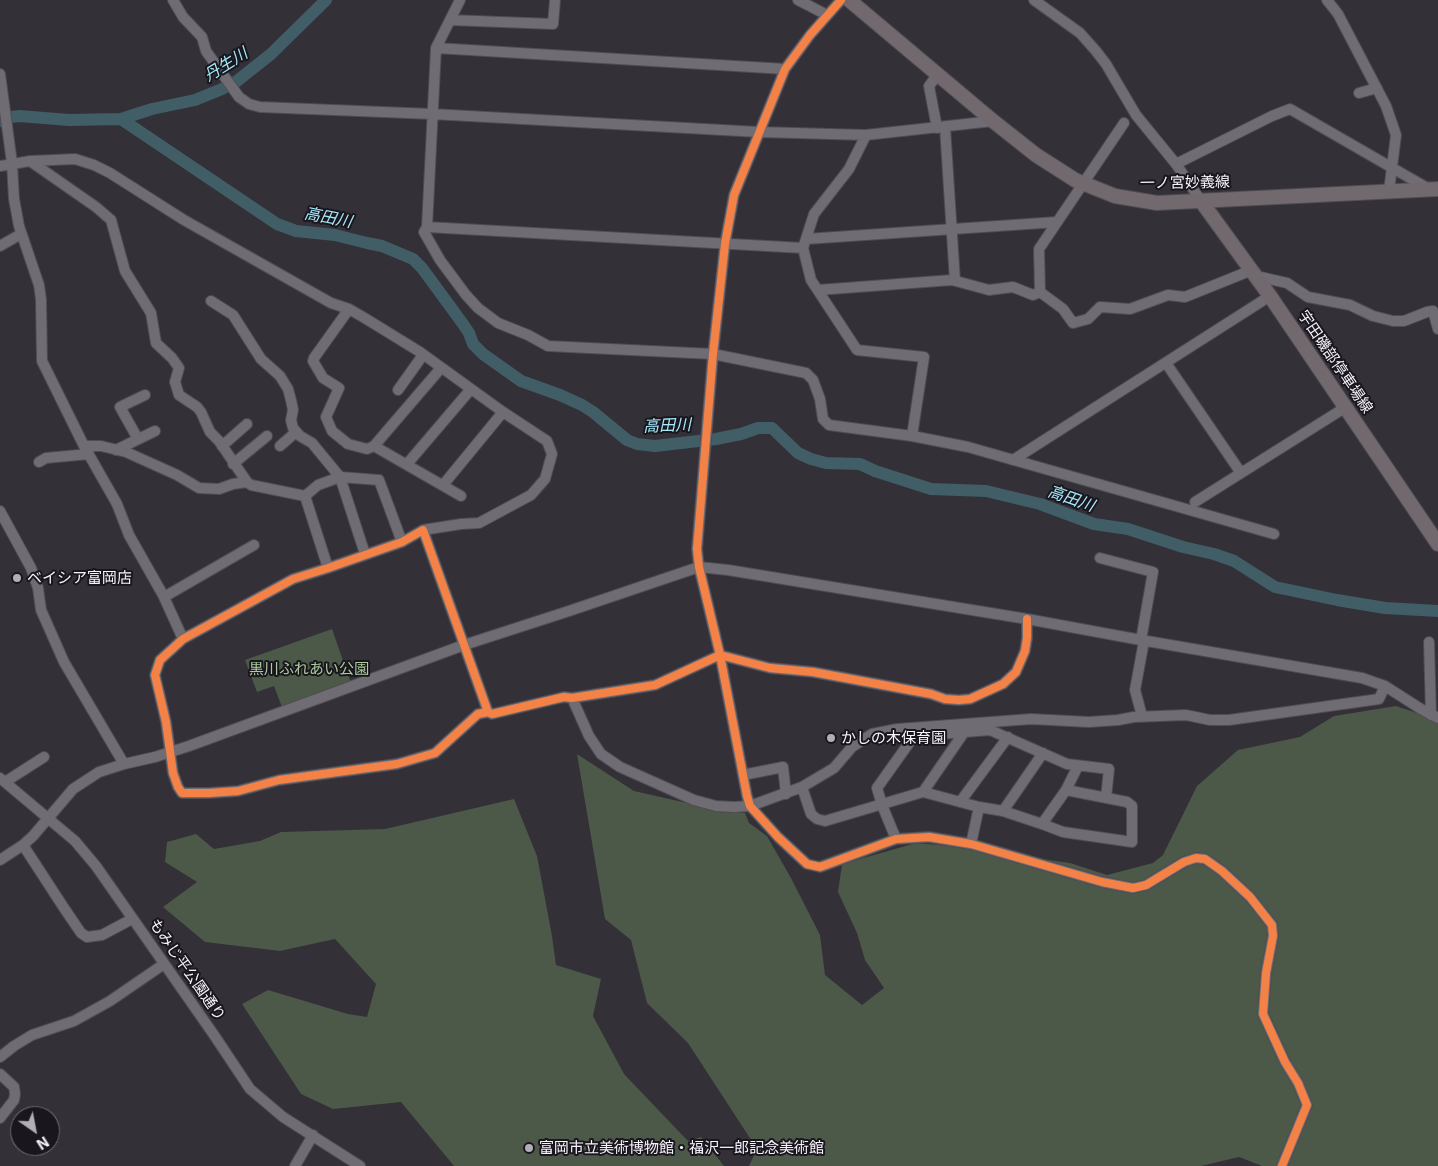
<!DOCTYPE html>
<html>
<head>
<meta charset="utf-8">
<style>
	body { margin:0 }
	#map { position:relative; width:1438px; height:1166px; overflow:hidden; background:#333038; font-family:Inter,sans-serif }
	canvas { display:block }
	.north { position:absolute; left:10px; top:1106px; width:50px; height:50px; box-sizing:border-box; background:#19161d; border:1px solid #716e76; border-radius:50%; rotate:147deg; font-size:14px; font-weight:700; line-height:20px; text-align:center; color:#f6f2fc }
	.north::after { content:''; display:block; margin:auto; width:18px; height:22px; background:#b2aeb7; clip-path:polygon(50% 0,100% 100%,50% 72%,0 100%) }
</style>
</head>
<body>
<div id="map">
<canvas width="1438" height="1166"></canvas>
<div class="north">N</div>
</div>
<script>
const context = document.querySelector('canvas').getContext('2d');
context.lineJoin = 'round';
function fillPath(path, color) {
  context.fillStyle = color;
  context.fill(path, 'evenodd');
}
function poly(rows) {
  const path = new Path2D();
  for (const r of rows) {
    path.moveTo(r[0], r[1]);
    for (let i = 2; i < r.length; i += 2) path.lineTo(r[i], r[i + 1]);
  }
  return path;
}
function strokePath(path, color, width, dash) {
  context.strokeStyle = color;
  context.lineWidth = width;
  context.lineCap = dash ? 'butt' : 'round';
  context.setLineDash(dash || []);
  context.stroke(path);
}
function label(font, color, halo, rows, align = 'center') {
  context.font = font + ' Inter,"Noto Sans JP",sans-serif';
  context.lineWidth = 4;
  context.setLineDash([]);
  context.textBaseline = 'middle';
  context.strokeStyle = halo;
  context.fillStyle = color;
  for (const [text, x, y, turn = 0] of rows) {
    context.save();
    context.translate(x, y);
    context.rotate((+turn || 0) * Math.PI / 180);
    context.textAlign = isNaN(turn) ? turn : align;
    if (halo) context.strokeText(text, 0, 0);
    context.fillText(text, 0, 0);
    context.restore();
  }
}
fillPath(poly([
	[332,629,352,686,283,710,274,686,257,692,245,660],
	[1396,706,1438,720,1438,1166,1262,1166,1239,1157,1201,1166,749,1166,757,1149,688,1043,647,1003,631,940,605,919,577,754,634,791,696,805,745,813,749,823,767,836,791,878,820,935,825,975,862,1005,884,988,865,960,857,933,838,892,842,864,916,843,951,846,1070,863,1107,875,1153,863,1163,855,1197,786,1238,750,1300,737,1334,716],
	[514,799,537,856,552,936,556,965,601,979,593,1016,624,1074,688,1141,701,1137,724,1166,454,1166,401,1102,333,1109,301,1094,242,1004,268,990,348,1014,367,1017,376,984,335,939,280,951,205,942,163,907,197,882,165,862,167,842,196,834,214,849,260,841,281,832,385,829]
]), '#4c5848');
strokePath(poly([
	[121,119,152,109,195,100,222,89,237,81,271,54,326,0],
	[0,121,11,117,19,116,69,120,121,119,277,224,296,231,335,235,367,243,382,246,413,259,422,268,463,324,469,333,473,344,483,354,521,381,560,395,582,405,593,412,627,440,637,444,655,446,716,439,741,434,758,428,772,428,798,453,811,459,826,463,860,464,875,471,931,489,986,491,1040,504,1094,524,1128,529,1183,547,1214,554,1234,561,1275,587,1337,600,1385,608,1438,611]
]), '#415e67', 12);
const minor = poly([
	[173,0,183,17,202,37,206,51,239,97,249,104,260,107,432,114,759,132,866,135,993,121],
	[460,0,436,48,427,227,424,232,440,260,466,295,478,308,498,323,528,335,548,346,713,354,806,373,813,380,820,399,823,419,829,425,912,436,968,447,1274,534],
	[798,0,827,15],
	[841,0,810,35,785,69,734,195,725,244,713,354,697,549,699,567,720,655,747,796,750,806,778,837,807,864,820,867,896,839,929,837,971,844,1102,882,1133,888,1146,885,1184,862,1196,858,1205,859,1222,871,1250,897,1272,925,1273,936,1266,973,1263,1014,1285,1062,1298,1083,1307,1105,1282,1166],
	[1034,0,1080,33,1096,51,1106,64,1136,115,1176,164,1201,201],
	[1327,0,1338,14,1386,106,1396,135,1389,191],
	[450,20,553,24,555,0],
	[436,48,785,69],
	[0,74,12,163,14,199,19,226,39,285,41,299,42,361,84,446,117,504,129,535,163,595,183,639],
	[1359,93,1377,88],
	[945,127,955,281],
	[937,128,929,86,938,74],
	[866,135,849,169,814,214,803,248,811,280,857,350,924,357,912,436],
	[30,161,96,207,111,220,125,271,151,313,156,343,172,358,179,368,175,382,179,395,197,407,201,412,210,432,219,441,247,482,251,485,305,496,318,485,340,477,379,480,402,542],
	[1176,164,1272,116,1290,109,1429,189],
	[0,166,30,161,75,159,94,165,110,173,184,220,331,303,349,309,363,317,420,352,503,412,547,441,552,454,545,479,531,495,479,523,461,524,423,530],
	[427,227,803,248],
	[806,239,1057,222],
	[0,246,21,234],
	[1256,276,1287,283,1308,297,1350,305,1373,316,1393,321,1404,321,1427,312,1433,311,1438,329],
	[818,290,952,280,989,290,1013,287,1033,295,1040,292,1039,249,1124,123],
	[1040,292,1063,309,1073,323,1088,319,1100,307,1130,309,1168,295,1185,297,1252,270],
	[211,301,233,315,261,359,280,376,288,389,291,400,293,410,291,420,293,428,300,436,312,443,340,477,365,554],
	[349,309,314,358,313,361,323,378,339,388,326,417,332,431,348,444,367,449,374,446,441,368],
	[1166,363,1241,473],
	[398,390,423,355],
	[138,439,120,407,145,395],
	[84,446,101,446,126,452,177,475,199,488,219,489,233,484,247,482],
	[222,446,247,424],
	[280,446,296,432],
	[374,446,461,496],
	[116,450,155,431],
	[1013,460,1270,296],
	[39,462,46,458,89,454],
	[233,464,267,436],
	[407,464,471,389],
	[443,485,503,412],
	[305,496,328,568],
	[1195,502,1346,407],
	[0,511,31,568,38,588,41,610,64,662,124,764],
	[1100,558,1153,572,1141,640],
	[164,597,254,545],
	[1429,642,1431,715],
	[572,698,589,736,601,754,620,767,694,800,716,806,734,807,750,806,802,787,834,768,852,747,872,734,897,729,1031,719,1089,722,1118,720,1134,717,1186,715,1210,720,1229,720,1379,699,1385,686],
	[488,712,423,530,402,542,328,568,293,579,183,639,160,660,155,675,166,722,173,773,178,787,182,793,209,793,238,791,279,780,397,764,435,753,478,714,488,712,492,714,564,697,572,698,655,685,720,655,770,668,813,672,931,694,945,699,959,700,970,699,1003,684,1016,672,1025,651,1027,638,1027,619],
	[1142,716,1135,690,1144,641],
	[743,775,783,767,786,794],
	[0,778,75,841,96,866,214,1035,250,1089,283,1117,360,1166],
	[5,782,44,757],
	[802,787,811,814,817,819,825,821,923,792,979,807,1003,811,1042,824,1063,832,1132,842,1132,806,1127,802,1066,790,1042,824],
	[1066,790,1078,766],
	[923,792,965,731],
	[960,802,1008,737],
	[1003,811,1043,753],
	[896,839,882,805,877,788,914,736,990,730,1067,764,1109,769,1106,798],
	[971,844,979,807],
	[23,845,64,908,81,933,87,937,102,935,132,919],
	[0,860,23,845,33,836,73,789,99,772,124,764,155,757,189,746,464,645,569,611,699,567,728,570,1027,619,1141,640,1362,678,1385,686,1421,709,1438,718],
	[0,1057,14,1046,32,1035,74,1021,110,1001,164,964],
	[0,1074,14,1087,15,1094,14,1100,0,1118],
	[295,1166,313,1135]
]);
const major = poly([
	[849,0,993,121,1036,155,1075,180,1115,196,1157,203,1438,189],
	[1201,201,1270,296,1438,544]
]);
strokePath(minor, '#504c53', 12);
strokePath(major, '#504c53', 16);
strokePath(minor, '#6f6c74', 10);
strokePath(major, '#71696e', 14);
strokePath(poly([
	[841,0,810,35,785,69,734,195,725,244,713,354,697,549,699,567,720,655,747,796,750,806,778,837,807,864,820,867,896,839,929,837,971,844,1102,882,1133,888,1146,885,1184,862,1196,858,1205,859,1222,871,1250,897,1272,925,1273,936,1266,973,1263,1014,1285,1062,1298,1083,1307,1105,1282,1166],
	[488,712,423,530,402,542,328,568,293,579,183,639,160,660,155,675,166,722,173,773,178,787,182,793,209,793,238,791,279,780,397,764,435,753,478,714,488,712,492,714,564,697,572,698,655,685,720,655,770,668,813,672,931,694,945,699,959,700,970,699,1003,684,1016,672,1025,651,1027,638,1027,619]
]), '#f48246', 8);
for (const [x, y, r, color] of [
	[17,578,5,"#b2aeb7"],
	[831,738,5,"#b2aeb7"],
	[529,1148,5,"#b2aeb7"]
]) {
  const dot = new Path2D();
  dot.arc(x, y, r, 0, 2 * Math.PI);
  context.fillStyle = color;
  context.fill(dot);
  strokePath(dot, '#19161d', 2);
}
label('15px', '#f6f2fc', '#19161d', [
	["一ノ宮妙義線",1185,183,-1],
	["宇田磯部停車場線",1335,362,56],
	["もみじ平公園通り",187,970,55]
]);
label('15px', '#f6f2fc', '#19161d', [
	["ベイシア富岡店",27,578],
	["かしの木保育園",841,738],
	["富岡市立美術博物館・福沢一郎記念美術館",539,1148]
], 'left');
label('15px', '#accb9e', '#19161d', [
	["黒川ふれあい公園",309,669]
]);
label('italic 16px', '#a7e9fc', '#19161d', [
	["丹生川",226,65,-32],
	["高田川",328,218,11],
	["高田川",667,426,-2],
	["高田川",1071,499,19]
]);
</script>
</body>
</html>
